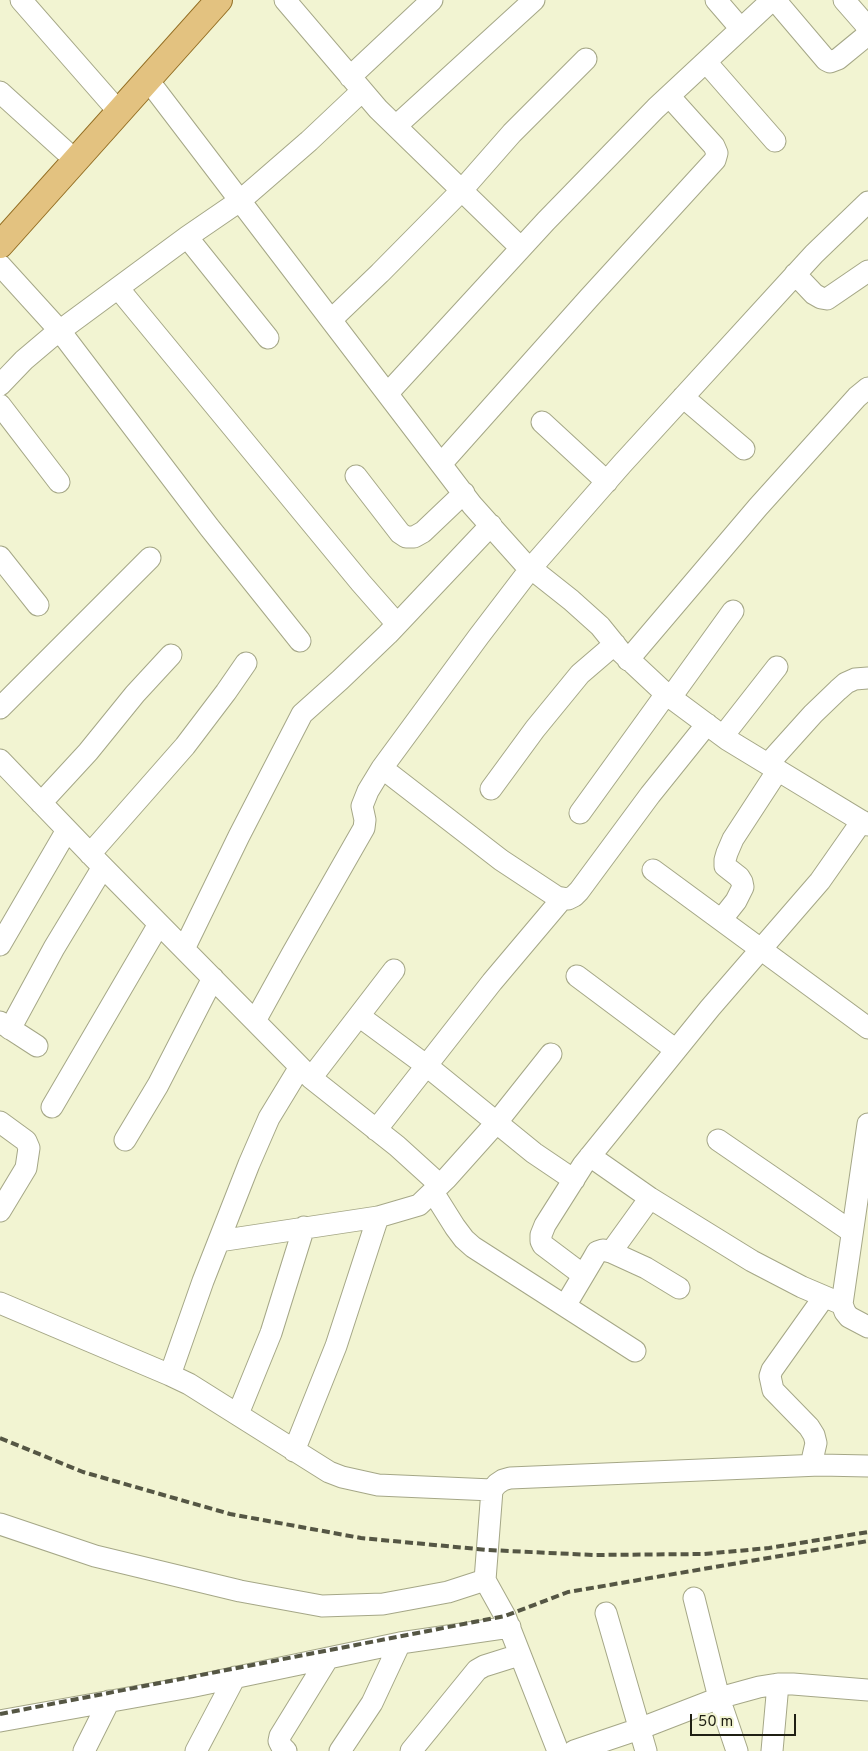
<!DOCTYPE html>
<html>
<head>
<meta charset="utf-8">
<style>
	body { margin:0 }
	#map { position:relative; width:868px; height:1751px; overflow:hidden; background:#f2f4d2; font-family:Overpass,sans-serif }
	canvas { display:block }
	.scale { position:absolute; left:690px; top:1714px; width:106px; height:22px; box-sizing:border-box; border:2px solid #1f1f13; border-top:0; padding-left:6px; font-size:15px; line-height:18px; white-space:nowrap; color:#1f1f13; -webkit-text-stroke:4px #f2f4d2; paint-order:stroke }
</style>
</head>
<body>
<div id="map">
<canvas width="868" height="1751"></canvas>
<div class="scale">50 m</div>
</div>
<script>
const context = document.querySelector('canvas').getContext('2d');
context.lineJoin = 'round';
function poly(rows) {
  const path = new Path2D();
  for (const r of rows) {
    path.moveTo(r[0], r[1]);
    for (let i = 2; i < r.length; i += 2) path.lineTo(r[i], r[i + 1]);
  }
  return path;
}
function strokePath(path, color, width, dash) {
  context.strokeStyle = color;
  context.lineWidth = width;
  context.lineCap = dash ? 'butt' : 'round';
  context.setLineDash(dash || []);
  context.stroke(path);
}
const minor = poly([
	[21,0,119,112],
	[285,0,378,109,521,248],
	[716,0,741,29],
	[775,0,826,60,830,62,838,59,866,36,868,32,865,24,844,0],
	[706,62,775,141],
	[350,77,432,0],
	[148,80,472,505,523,562,571,600,600,626,621,652,666,694,728,740,868,825],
	[0,92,75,160],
	[396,126,534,0],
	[187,237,268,338],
	[0,265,60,331,209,527,300,641],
	[795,274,814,294,821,298,827,299,868,271],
	[118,288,361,583,397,624],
	[332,319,380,273,462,190,512,133,586,59],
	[0,385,24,360,50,338,187,237,241,200,309,141,362,91],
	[388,393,546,221,656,108,772,0],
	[683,397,744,449],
	[0,405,59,482],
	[542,422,607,482],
	[441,464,589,298,715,160,717,153,714,146,669,96],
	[356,476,400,533,406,537,414,537,423,532,464,493],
	[0,557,38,605],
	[628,660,758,507,857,397,868,388],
	[671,697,733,611],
	[0,708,150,558],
	[723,736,777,667],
	[0,760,99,863,311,1078,397,1146,440,1185],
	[768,764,813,714,838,690,846,683,855,679,868,678],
	[382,768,501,860,557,897,568,899,574,896,579,891,650,795,707,724],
	[491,789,535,729,580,674,615,644],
	[41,803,88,752,135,694,171,655],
	[580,813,666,694],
	[90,854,185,746,226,692,246,663],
	[653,870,868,1028],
	[721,920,736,901,743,887,742,882,739,877,725,866,725,860,727,853,733,839,778,770],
	[0,945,67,830],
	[184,949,239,836,302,714,340,680,388,634,491,525],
	[577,976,676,1050],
	[359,1016,427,1066,534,1153,574,1180],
	[255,1021,292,954,364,828,365,820,362,806,368,791,382,768,479,636,531,568,622,464,814,254,868,202],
	[0,1022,37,1046],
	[10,1029,54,948,103,867],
	[311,1078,394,970],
	[52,1107,159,924],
	[0,1122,26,1141,29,1148,26,1168,0,1211],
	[868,1124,842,1304,845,1312,849,1317,868,1327],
	[376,1130,492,982,562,899],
	[125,1140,158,1085,213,978],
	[718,1140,852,1232],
	[590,1156,650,1198,752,1261,802,1287,842,1304],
	[433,1192,455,1227,464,1239,473,1247,635,1351],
	[219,1241,378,1217,419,1205,446,1179,497,1122,551,1054],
	[611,1252,650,1198],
	[583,1275,543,1245,541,1241,541,1235,545,1225,583,1165,710,1008,820,881,862,821],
	[0,1303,170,1375,189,1384,329,1472,342,1477,378,1485,492,1490],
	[565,1306,593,1259,597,1252,603,1250,611,1252,646,1268,679,1288],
	[170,1375,203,1281,249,1164,269,1118,300,1067],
	[238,1414,271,1333,304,1227],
	[294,1451,336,1346,378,1217],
	[811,1465,816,1443,814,1435,809,1427,773,1390,770,1376,772,1370,824,1297],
	[0,1524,95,1556,240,1591,322,1606,383,1604,448,1592,485,1580],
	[694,1598,719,1698,737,1751],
	[606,1613,646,1751],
	[0,1721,190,1687,400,1643,510,1627],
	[84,1751,109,1701],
	[196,1751,235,1677],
	[286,1751,282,1747,279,1741,280,1736,328,1658],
	[340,1751,372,1703,400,1643],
	[411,1751,477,1670,484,1666,519,1655],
	[558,1751,505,1616,485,1580,492,1490,497,1484,503,1480,510,1478,820,1465,868,1466],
	[574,1751,639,1729,719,1698,759,1687,778,1684,793,1684,868,1690],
	[772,1751,778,1684]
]);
const major = poly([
	[0,245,219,0]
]);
strokePath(minor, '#a5a787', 23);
strokePath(major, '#936e23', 28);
strokePath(minor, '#fff', 21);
strokePath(major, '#e3c280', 26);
strokePath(poly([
	[0,1438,83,1472,230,1514,361,1538,488,1550,593,1555,704,1554,769,1548,868,1532],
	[0,1714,505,1616,568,1592,868,1541]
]), '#555644', 4, [8, 4]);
</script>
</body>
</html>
